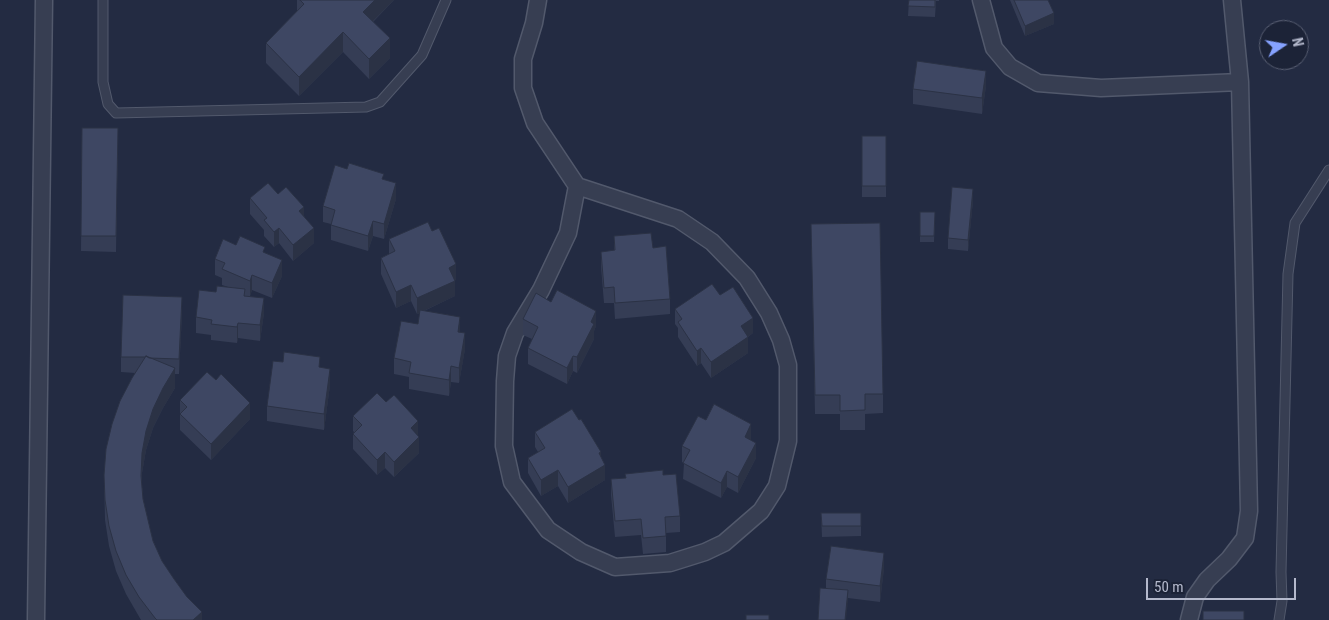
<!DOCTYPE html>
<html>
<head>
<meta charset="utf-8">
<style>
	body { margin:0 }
	#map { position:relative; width:1329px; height:620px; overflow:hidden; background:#232b42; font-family:"Roboto Condensed",sans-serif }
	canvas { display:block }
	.north { position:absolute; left:1259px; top:20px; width:50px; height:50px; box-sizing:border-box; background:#1c2337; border:1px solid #595f73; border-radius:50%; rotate:78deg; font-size:14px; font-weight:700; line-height:20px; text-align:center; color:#b4b9cc }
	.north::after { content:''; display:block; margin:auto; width:18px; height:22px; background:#86a2ff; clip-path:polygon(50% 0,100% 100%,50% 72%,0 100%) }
	.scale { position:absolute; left:1146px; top:578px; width:150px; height:22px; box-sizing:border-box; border:2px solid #b4b9cc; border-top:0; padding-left:6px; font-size:15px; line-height:18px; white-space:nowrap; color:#b4b9cc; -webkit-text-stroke:4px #1c2337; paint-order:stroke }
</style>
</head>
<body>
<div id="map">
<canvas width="1329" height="620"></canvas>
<div class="north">N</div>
<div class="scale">50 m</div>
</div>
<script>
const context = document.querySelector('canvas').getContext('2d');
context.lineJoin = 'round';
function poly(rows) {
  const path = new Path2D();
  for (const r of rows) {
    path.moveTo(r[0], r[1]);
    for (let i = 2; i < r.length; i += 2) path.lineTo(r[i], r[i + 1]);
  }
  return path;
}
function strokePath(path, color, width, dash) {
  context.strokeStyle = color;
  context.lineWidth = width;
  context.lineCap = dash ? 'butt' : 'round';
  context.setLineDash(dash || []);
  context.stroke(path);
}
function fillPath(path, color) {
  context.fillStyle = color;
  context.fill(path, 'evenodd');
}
const lane = poly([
	[103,0,103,82,108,104,116,113,366,107,380,102,422,55,446,0],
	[1279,620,1282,601,1281,572,1288,274,1295,223,1329,170]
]);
const street = poly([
	[538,0,534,23,523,59,523,88,535,123,577,186,678,219,712,242,747,278,769,313,781,340,788,365,788,441,777,486,761,511,724,543,705,552,670,563,615,567,581,552,548,530,512,482,504,446,505,381,507,356,515,333,541,290,568,233,577,186],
	[981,0,994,48,1010,67,1038,83,1101,88,1240,82],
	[36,620,44,0],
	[1189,620,1195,597,1207,580,1229,559,1245,538,1249,511,1240,82,1232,0]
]);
strokePath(lane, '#52596c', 11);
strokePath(street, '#52596c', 19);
strokePath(lane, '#373e52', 9);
strokePath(street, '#373e52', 16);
fillPath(poly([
	[297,0,394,0,373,22,390,58,369,79,343,52,299,96,266,63,266,43,297,11],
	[909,0,939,0,939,1,936,1,935,17,908,16],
	[1010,0,1048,0,1054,24,1025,36],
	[986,86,982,114,913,104,913,89],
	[82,128,118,128,116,252,81,251],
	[862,136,886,136,886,197,862,197],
	[384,179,396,199,384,239,373,236,368,251,331,240,331,224,323,222,323,206],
	[278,194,304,216,314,243,293,261,279,243,274,247,264,236,264,230,250,214,250,198],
	[973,200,968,251,948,249,948,238],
	[920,212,935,212,934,242,920,242],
	[811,224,883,394,883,413,865,414,865,430,840,430,840,414,815,414],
	[614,236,653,248,670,299,670,314,615,319,614,303,604,303,601,267,601,252,614,251],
	[389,239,456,280,455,280,455,296,424,311,460,332,465,349,459,383,451,382,449,396,409,389,409,377,394,374,394,358,418,324,420,313,417,314,411,301,396,308,381,274,381,258,389,254],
	[236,245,265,253,282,276,272,298,252,290,250,296,264,313,260,341,238,338,237,343,211,340,211,335,196,333,196,317,216,292,228,287,222,285,222,278,215,275,215,259],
	[720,295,753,333,748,337,748,353,711,378,701,363,697,366,678,337,678,328,675,324,675,309],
	[182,313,179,374,175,374,175,388,163,408,153,428,146,450,142,473,142,485,143,499,153,541,162,561,174,579,202,620,141,620,126,594,116,571,109,546,105,520,104,475,135,373,121,372,121,357],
	[523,319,596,326,594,331,594,339,577,373,573,371,567,384,528,364,528,348,532,339,523,335],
	[320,368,330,385,324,430,267,421,267,406],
	[180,400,250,419,211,460,180,430],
	[353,416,418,436,419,453,394,477,385,468,377,475,353,449,353,434,354,432,353,431],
	[706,420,751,440,756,458,738,493,727,487,721,498,683,479,684,463,682,462,682,446],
	[535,432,601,457,605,480,568,503,558,486,541,496,528,473,528,458,538,452,535,447],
	[663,475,680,516,680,532,666,533,666,552,643,554,641,535,615,537,611,495,611,479],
	[821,513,861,513,861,536,822,537],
	[884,568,880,602,848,598,826,588,826,579]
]), '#353d55');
fillPath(poly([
	[375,0,394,0,363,31,363,12],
	[1054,13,1054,24,1025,36,1025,26],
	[343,32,343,52,299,96,299,77],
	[390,38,390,58,369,79,369,59],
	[986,71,986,86,982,114,982,98],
	[396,183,396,199,384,239,384,224],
	[973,189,973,200,968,251,968,240],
	[304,207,304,223,299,211],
	[373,221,373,236,368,251,368,236],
	[279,228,279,243,274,247,274,232],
	[314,228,314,243,293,261,293,245],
	[282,260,282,276,272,298,272,283],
	[456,264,456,280,449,283,449,268],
	[252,275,252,290,250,296,250,281],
	[455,281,455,296,417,314,417,298],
	[411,285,411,301,396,308,396,292],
	[182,297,182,313,179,374,179,359],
	[264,298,264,313,260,341,260,325],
	[596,311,596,326,594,331,594,339,577,373,577,357,591,322],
	[460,317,460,333,458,332],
	[753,318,753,333,741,342,741,326],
	[238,323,238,338,237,343,237,327],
	[465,333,465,349,459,383,459,368],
	[748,337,748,353,711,378,711,362],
	[701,348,701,363,697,366,697,351],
	[573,356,573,371,567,384,567,368],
	[451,366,451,382,449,396,449,380],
	[175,368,175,388,163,408,153,428,146,450,142,473,141,496,142,453,146,431,153,409,163,388],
	[330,369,330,385,324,430,324,414],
	[250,403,250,419,211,460,211,444],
	[418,421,418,436,411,428],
	[751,424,751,440,745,437],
	[419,437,419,453,394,477,394,462],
	[756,443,756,458,738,493,738,477],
	[385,452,385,468,377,475,377,460],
	[601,452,601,467,605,465,605,480,568,503,568,487,599,453],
	[558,470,558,486,541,496,541,480],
	[727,471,727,487,721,498,721,483],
	[884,553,884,568,880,602,880,586],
	[848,590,848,601,846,620,845,620],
	[202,612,202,620,193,620]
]), '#2b3245');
const building = poly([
	[300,0,375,0,363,12,390,38,369,59,343,32,299,77,266,43,304,4,300,0],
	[909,0,935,0,935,7,908,6,909,0],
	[1014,0,1048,0,1054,13,1025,26,1014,0],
	[917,61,986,71,982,98,913,89,917,61],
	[82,128,118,128,116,236,81,236,82,128],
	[862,136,886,136,886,186,862,186,862,136],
	[349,163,384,174,382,179,396,183,384,224,373,221,368,236,331,225,335,210,323,206,335,165,347,169,349,163],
	[268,183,278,194,286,187,304,207,299,211,314,228,293,245,279,228,274,232,264,220,267,218,250,198,268,183],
	[952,187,973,189,968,240,948,238,952,187],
	[920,212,935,212,934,236,920,236,920,212],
	[428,222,432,231,439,228,456,264,449,268,455,281,417,298,411,285,396,292,381,258,395,251,389,239,428,222],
	[880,223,883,394,865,394,865,410,840,411,840,395,815,395,811,224,880,223],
	[651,233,653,248,666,246,670,299,615,303,614,287,604,288,601,252,615,250,614,236,651,233],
	[240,236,265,247,263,252,282,260,272,283,252,275,250,281,222,269,225,263,215,259,223,239,236,245,240,236],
	[712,284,720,295,733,287,753,318,741,326,748,337,711,362,701,348,697,351,678,322,682,319,675,309,712,284],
	[217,286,245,289,244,296,264,298,260,325,238,323,237,327,211,324,212,320,196,317,199,290,216,292,217,286],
	[557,290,596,311,591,322,594,324,577,357,573,356,567,368,528,348,538,327,523,319,536,293,551,302,557,290],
	[123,295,182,297,179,359,149,358,146,356,145,357,121,357,123,295],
	[420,310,460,317,458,332,465,333,459,368,451,366,449,380,409,373,411,362,394,358,401,321,418,324,420,310],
	[284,352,320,357,319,367,330,369,324,414,267,406,273,361,283,362,284,352],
	[146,356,175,368,163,388,153,409,146,431,142,453,141,476,143,499,153,541,162,561,174,579,187,597,202,612,193,620,157,620,155,618,139,597,126,575,116,551,109,526,105,500,104,475,106,449,112,424,120,401,132,378,146,356],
	[207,372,216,380,221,374,250,403,211,444,180,414,187,407,180,400,207,372],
	[377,393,386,402,394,395,418,421,411,428,419,437,394,462,385,452,377,460,353,434,362,425,353,416,377,393],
	[714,404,751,424,745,437,756,443,738,477,727,471,721,483,683,463,690,450,682,446,698,416,706,420,714,404],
	[572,409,579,420,581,419,601,452,599,453,605,465,568,487,558,470,541,480,528,458,545,448,535,432,572,409],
	[663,470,663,475,676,474,680,516,665,517,666,536,643,538,641,519,615,521,611,479,626,478,625,474,663,470],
	[821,513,861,513,861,526,822,526,821,513],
	[831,546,884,553,880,586,826,579,831,546],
	[820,588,848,590,845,620,818,620,820,588],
	[1203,611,1244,611,1244,620,1203,620,1203,611],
	[746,615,769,615,769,620,746,620,746,615]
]);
fillPath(building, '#3e4763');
strokePath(building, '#2b3245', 1);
</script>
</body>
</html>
